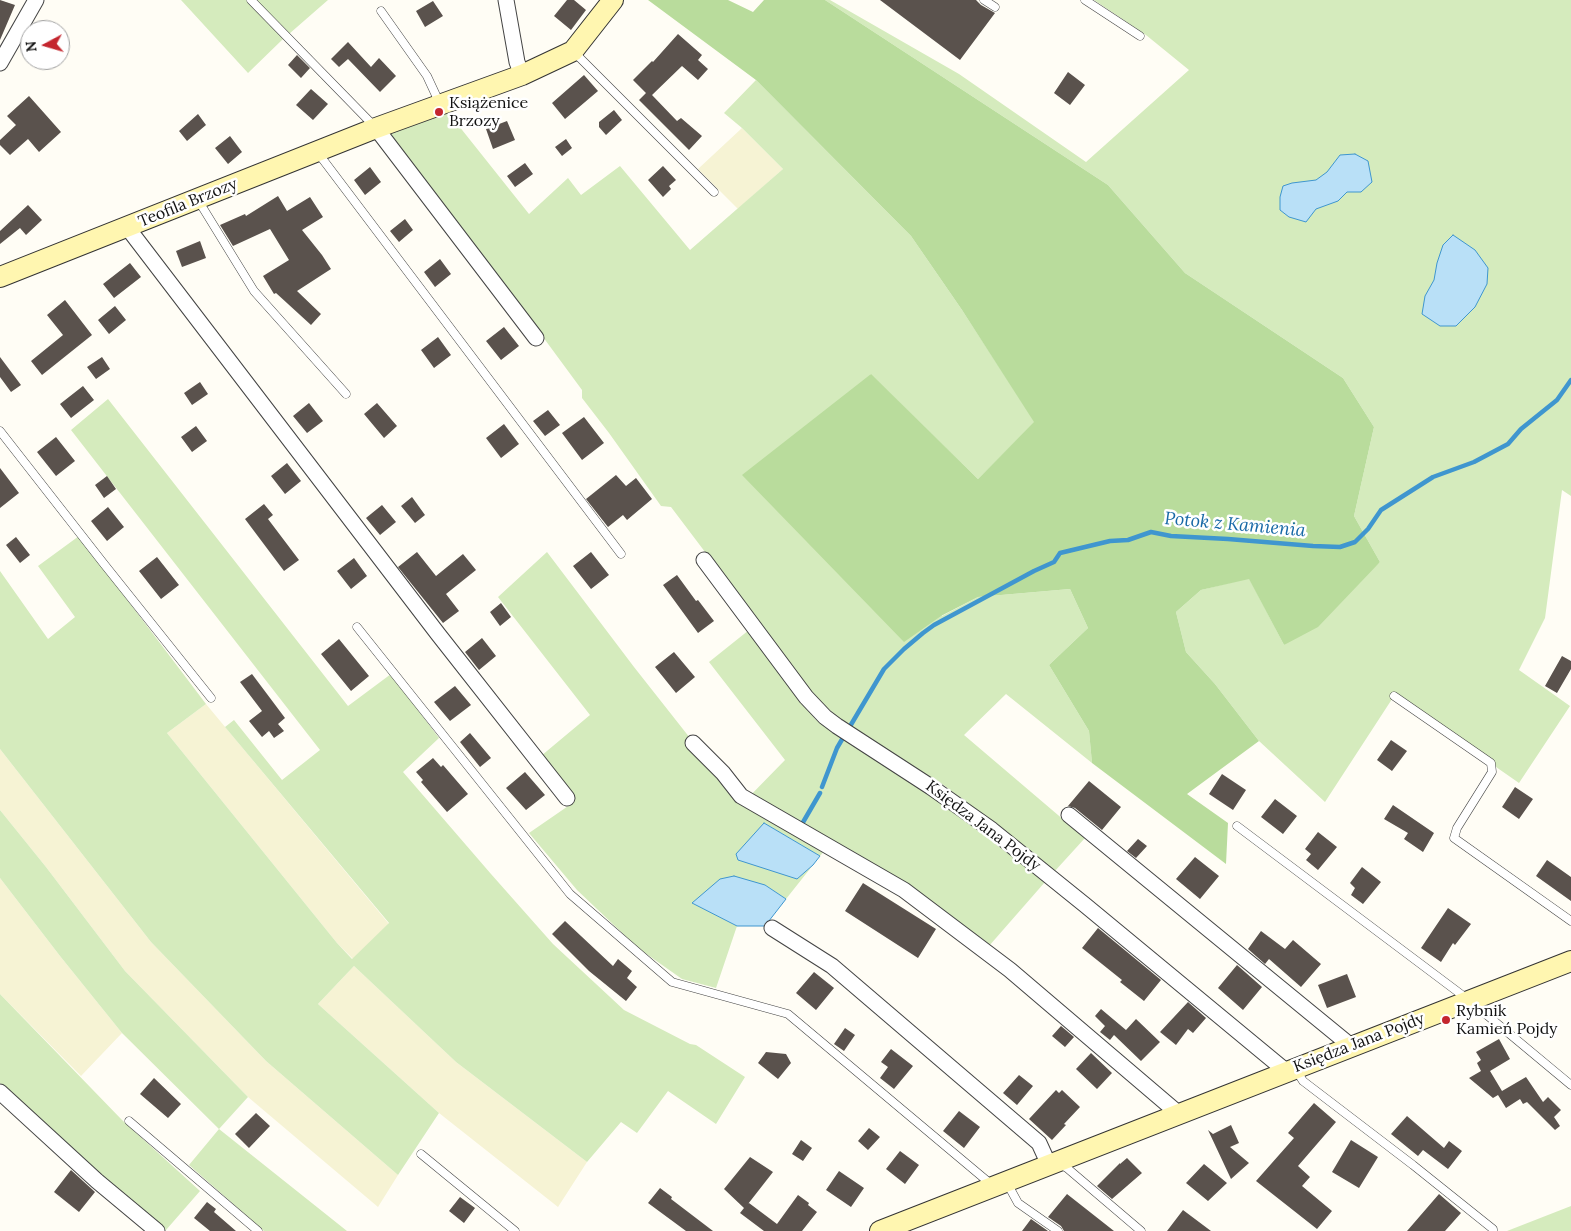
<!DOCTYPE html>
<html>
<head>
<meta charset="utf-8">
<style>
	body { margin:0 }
	#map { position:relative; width:1571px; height:1231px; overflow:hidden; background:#fffdf5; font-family:Lora,serif }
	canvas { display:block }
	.north { position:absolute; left:20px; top:20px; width:50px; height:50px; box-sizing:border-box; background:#fff; border:1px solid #a0a0a0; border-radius:50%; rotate:264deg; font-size:14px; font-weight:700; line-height:20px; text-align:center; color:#111 }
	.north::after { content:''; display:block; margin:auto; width:18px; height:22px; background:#c4262e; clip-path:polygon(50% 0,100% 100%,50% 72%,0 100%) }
</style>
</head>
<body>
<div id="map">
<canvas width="1571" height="1231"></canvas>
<div class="north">N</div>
</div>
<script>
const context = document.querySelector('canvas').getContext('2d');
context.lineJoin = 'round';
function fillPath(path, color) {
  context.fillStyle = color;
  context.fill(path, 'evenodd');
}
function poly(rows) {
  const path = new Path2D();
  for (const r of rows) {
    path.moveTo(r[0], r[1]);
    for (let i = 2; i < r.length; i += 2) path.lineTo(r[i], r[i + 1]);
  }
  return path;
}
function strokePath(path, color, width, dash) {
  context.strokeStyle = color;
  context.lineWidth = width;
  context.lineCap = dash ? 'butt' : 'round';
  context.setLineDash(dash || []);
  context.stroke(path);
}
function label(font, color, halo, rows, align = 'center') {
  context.font = font + ' Lora,serif';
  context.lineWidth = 5;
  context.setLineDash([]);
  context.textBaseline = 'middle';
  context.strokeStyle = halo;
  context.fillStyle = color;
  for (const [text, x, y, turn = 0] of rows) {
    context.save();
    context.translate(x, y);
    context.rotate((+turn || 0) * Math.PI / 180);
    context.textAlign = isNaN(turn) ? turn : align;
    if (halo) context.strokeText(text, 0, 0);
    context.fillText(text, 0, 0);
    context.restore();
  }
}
fillPath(poly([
	[742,128,783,169,738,209,698,169],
	[206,704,389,924,353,959,337,943,167,733],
	[0,749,151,942,266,1061,398,1175,378,1207,248,1097,125,971,46,867,0,810],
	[0,878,60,956,122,1033,81,1076,0,994],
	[354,966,456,1062,587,1162,558,1207,439,1113,318,1004]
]), '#f6f3d4');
fillPath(poly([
	[181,0,246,0,283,39,248,73],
	[256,0,328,0,289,34],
	[825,0,830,0,959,74,1086,162,1189,70,1146,35,1094,0,1571,0,1571,496,1562,490,1545,618,1519,670,1570,706,1519,783,1394,696,1325,802,1259,741,1215,684,1186,652,1176,612,1201,590,1249,578,1284,645,1380,562,1354,516,1374,427,1343,378,1185,273,1108,185],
	[756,80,911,236,962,310,1035,422,978,479,870,374,942,616,978,597,1070,589,1088,628,1049,665,1089,731,1092,763,1006,694,964,735,1085,838,1054,872,945,786,892,753,837,717,811,692,671,507,661,506,609,433,582,398,582,390,529,318,418,172,388,130,447,111,529,214,568,178,581,195,620,166,690,250,783,169,742,128,724,113],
	[108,399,348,706,391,674,439,738,403,772,491,874,553,944,624,1010,690,1044,696,1045,745,1077,716,1124,668,1091,637,1133,621,1122,587,1162,456,1062,354,966,318,1004,439,1113,398,1175,266,1061,151,942,0,749,0,571,48,639,75,617,38,566,79,536,206,704,167,733,337,943,352,959,389,923,225,727,234,720,282,780,320,750,71,430],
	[547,552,634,667,742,804,785,760,709,662,749,630,815,719,978,828,1045,882,982,954,904,896,825,850,820,856,764,823,797,879,813,865,786,899,765,885,693,903,737,926,716,988,682,979,638,948,577,890,529,833,574,802,541,756,590,715,498,597],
	[0,810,46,867,125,971,248,1097,219,1129,347,1231,264,1231,189,1165,219,1129,122,1033,60,956,0,878],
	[0,994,122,1120,200,1191,166,1230,108,1183,0,1083],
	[1571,1206,1571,1231,1507,1231]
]), '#d5ebbd');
fillPath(poly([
	[648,0,728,0,753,12,764,0,825,0,1108,185,1185,273,1343,378,1374,427,1354,516,1380,562,1318,627,1284,645,1249,579,1201,590,1176,612,1186,652,1215,684,1259,741,1187,794,1228,823,1226,864,1092,763,1089,731,1049,665,1088,628,1070,589,978,597,941,616,904,642,742,475,871,374,978,479,1034,422,962,310,911,236,756,80]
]), '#b9dc9c');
const water = poly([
	[1355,154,1368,161,1372,182,1361,192,1347,192,1338,201,1316,209,1306,222,1289,217,1280,210,1280,197,1283,186,1292,183,1316,180,1327,172,1340,155,1355,154],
	[1453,235,1475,250,1488,268,1487,284,1475,307,1456,326,1440,326,1422,314,1425,296,1434,280,1437,263,1443,245,1453,235],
	[764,823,820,856,813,865,797,879,738,860,736,854,764,823],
	[734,876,765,885,786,899,765,926,737,926,692,903,720,879,734,876]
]);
fillPath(water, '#b9e0f7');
strokePath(water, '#3f96cf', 1);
strokePath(poly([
	[849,728,884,669,904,649,923,633,934,625,1034,571,1054,562,1060,553,1110,541,1128,540,1151,532,1171,536,1228,539,1313,546,1340,547,1355,542,1368,529,1381,510,1433,477,1474,462,1508,444,1521,429,1557,400,1571,380],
	[822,787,837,748,844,736],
	[802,824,820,793]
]), '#3f96cf', 4.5);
fillPath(poly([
	[0,0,15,5,0,40],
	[567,0,574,0,586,10,571,30,554,16],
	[880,0,976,0,981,5,995,13,960,60],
	[433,1,443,16,425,27,416,11],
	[678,34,702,55,698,60,708,69,698,80,682,66,652,95,677,121,681,118,702,136,689,150,639,100,646,93,633,80,652,61,653,62],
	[348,42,371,67,379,58,396,76,380,92,348,59,339,67,331,59],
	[297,55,310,68,301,78,288,65],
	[1068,72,1085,85,1070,105,1054,93],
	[584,75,598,91,565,119,552,103],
	[311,89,328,104,313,120,296,105],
	[29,96,61,132,39,152,28,139,10,155,0,145,0,140,16,125,7,116],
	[614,110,622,120,606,135,599,127,599,122],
	[198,114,206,125,187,141,179,131],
	[507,121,515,140,493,149,486,129],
	[230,136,242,152,228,164,215,148],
	[566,139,572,148,562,156,555,147],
	[525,163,533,174,515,187,507,176],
	[663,166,676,180,669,186,671,189,663,197,648,180],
	[370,167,381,182,365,195,354,180],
	[278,196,287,211,310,197,323,217,302,230,322,255,331,269,297,291,321,314,311,325,276,293,274,294,263,276,289,260,270,229,233,246,220,225,245,214,246,216],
	[28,205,42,220,26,235,20,228,0,244,0,231],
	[405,219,413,230,399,242,390,231],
	[200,241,206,258,182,267,176,251],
	[440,259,451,274,435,287,424,272],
	[130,263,141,277,114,298,103,284],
	[65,300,92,335,42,375,31,361,63,335,47,315],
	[115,306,126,320,109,334,98,320],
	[504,327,519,346,501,360,486,341],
	[438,337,451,355,434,368,421,350],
	[0,357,21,385,11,392,0,377],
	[102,357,110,369,96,379,87,367],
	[200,382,208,394,192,405,184,393],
	[83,386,94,400,71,418,60,404],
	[309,403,323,421,307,433,293,416],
	[377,403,397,426,384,438,364,414],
	[548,410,560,425,545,436,533,421],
	[584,417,604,443,582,460,562,433],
	[504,424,519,444,501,458,486,438],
	[196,426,207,441,192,452,181,437],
	[56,437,75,461,56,476,37,452],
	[287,463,301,481,285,494,271,476],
	[0,468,19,493,0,508],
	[616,475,626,486,636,478,652,499,627,520,623,515,608,527,586,499],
	[107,476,116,489,104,498,95,485],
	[412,497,425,515,415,523,401,506],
	[264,504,273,515,268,519,299,560,284,571,245,519],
	[382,505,396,522,380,535,366,518],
	[108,507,124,527,107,541,91,521],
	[16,537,30,555,20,563,6,545],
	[417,552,436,576,463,554,476,570,446,594,459,611,443,623,398,567],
	[591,552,609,575,591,589,573,566],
	[157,557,179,585,161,599,139,571],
	[354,558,367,576,351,589,337,571],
	[677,575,696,601,698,600,714,621,698,633,663,585],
	[501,603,511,617,500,626,490,612],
	[482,638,496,656,479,670,465,652],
	[339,639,369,676,351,691,321,654],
	[674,652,695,677,676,693,655,667],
	[1562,656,1571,661,1571,669,1557,693,1545,686],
	[252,674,285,718,278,724,284,731,274,738,269,731,262,737,249,721,262,711,240,682],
	[455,686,471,705,450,721,434,702],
	[470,733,491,758,480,767,460,742],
	[1391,740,1407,751,1392,771,1377,760],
	[433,758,441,767,443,765,468,794,447,812,421,782,423,780,416,772],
	[525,772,545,795,526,810,506,788],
	[1222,774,1246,790,1233,810,1209,794],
	[1089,781,1121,807,1102,830,1075,808,1068,806],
	[1515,787,1533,799,1519,819,1502,807],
	[1275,799,1297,816,1283,834,1261,817],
	[1393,805,1434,833,1423,852,1404,839,1408,833,1384,819],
	[1318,832,1337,847,1318,870,1306,860,1311,854,1305,849],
	[1138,839,1147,846,1136,858,1127,851],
	[1195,857,1219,876,1200,899,1176,879],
	[1547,860,1571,877,1571,901,1536,876],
	[1362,867,1381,882,1363,904,1351,895,1355,888,1350,883],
	[863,883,936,929,918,958,845,911],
	[1448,908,1471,924,1455,945,1453,943,1441,962,1421,948],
	[565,921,613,966,618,959,632,971,627,978,637,987,626,1001,589,971,552,934],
	[1098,928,1161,980,1144,1001,1120,982,1122,980,1082,948],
	[1261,931,1285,949,1293,940,1321,964,1301,987,1269,959,1265,964,1248,949],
	[1237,965,1262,987,1243,1010,1218,988],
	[814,972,834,988,816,1010,796,993],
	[1347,974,1356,997,1327,1008,1318,985],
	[1188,1002,1206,1018,1193,1033,1188,1029,1176,1045,1160,1032],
	[1101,1009,1126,1030,1136,1019,1160,1042,1141,1061,1114,1035,1110,1040,1100,1032,1105,1026,1095,1016],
	[1061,1026,1074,1037,1065,1047,1052,1036],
	[845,1028,855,1035,844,1051,834,1044],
	[1499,1039,1510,1059,1490,1071,1502,1091,1526,1077,1543,1102,1548,1097,1561,1110,1554,1117,1560,1126,1555,1130,1527,1102,1523,1104,1520,1099,1506,1108,1498,1095,1493,1098,1469,1078,1481,1071,1477,1063,1481,1060,1476,1052],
	[891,1049,913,1066,894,1089,880,1078,888,1067,881,1062],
	[766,1052,786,1054,791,1063,778,1079,758,1063],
	[1091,1053,1112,1073,1097,1089,1076,1069],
	[1019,1075,1033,1086,1017,1105,1003,1093],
	[154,1078,181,1104,168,1118,140,1094],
	[1056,1090,1059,1093,1062,1090,1080,1107,1064,1124,1066,1125,1052,1140,1029,1119],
	[1314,1103,1336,1122,1298,1166,1310,1177,1302,1186,1332,1211,1317,1229,1256,1181,1294,1138,1288,1133],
	[959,1111,980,1127,964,1148,943,1131],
	[256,1113,270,1126,249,1148,235,1134],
	[1407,1116,1444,1148,1449,1141,1462,1151,1448,1169,1423,1150,1418,1156,1391,1134],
	[1231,1125,1239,1143,1230,1147,1249,1163,1231,1179,1208,1130,1213,1134],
	[869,1128,880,1137,868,1150,858,1141],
	[801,1140,812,1148,803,1161,792,1154],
	[1351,1140,1378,1157,1359,1188,1332,1172],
	[900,1151,919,1165,905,1184,886,1169],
	[750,1157,773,1172,748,1204,749,1203,777,1224,798,1195,809,1203,808,1205,817,1212,802,1231,764,1231,740,1213,744,1208,724,1189],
	[1127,1158,1142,1173,1112,1199,1097,1186,1120,1163,1120,1164],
	[1204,1164,1227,1183,1208,1201,1186,1183],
	[71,1170,95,1192,79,1212,54,1192],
	[839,1171,864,1188,851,1207,826,1190],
	[660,1188,672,1197,671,1199,713,1231,686,1231,648,1203],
	[1067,1194,1114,1231,1064,1231,1061,1226,1048,1217],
	[1439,1194,1461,1213,1445,1231,1407,1231],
	[460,1197,475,1208,464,1223,449,1211],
	[207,1202,216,1209,214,1212,236,1231,210,1231,194,1218],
	[1183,1210,1211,1231,1167,1231],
	[1031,1219,1048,1231,1022,1231]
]), '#5a524d');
const lane = poly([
	[251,0,375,127],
	[984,0,995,7],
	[1085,0,1140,36],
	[381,11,427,76,440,104],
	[573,51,714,192],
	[318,153,621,554],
	[198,200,254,291,346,394],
	[0,431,104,564,211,698],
	[357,627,570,894,672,982,788,1014,992,1185],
	[1394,696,1491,763,1492,772,1457,828,1454,838,1571,921],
	[1237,826,1470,1001,1571,1085],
	[1296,1070,1303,1081,1413,1165,1493,1229,1493,1231],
	[129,1121,258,1231],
	[421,1154,515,1231],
	[1060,1164,1067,1168,1141,1231],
	[1007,1183,1018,1203,1058,1231]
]);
const street = poly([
	[506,0,517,62,522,75],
	[0,63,36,0],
	[376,128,536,338],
	[127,227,438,634,567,798],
	[704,560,806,697,825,717,837,726,931,787,992,830,1085,905,1287,1072],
	[693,743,723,773,741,796,904,890,1010,970,1179,1114],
	[1069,815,1351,1046],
	[772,928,832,966,1039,1143,1049,1165],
	[0,1092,97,1181,157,1231]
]);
const secondary = poly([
	[0,277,376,128,522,75,573,51,613,0],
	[880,1231,1571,961]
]);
strokePath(lane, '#444', 9);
strokePath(street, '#444', 17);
strokePath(secondary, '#333', 22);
strokePath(lane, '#fff', 8);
strokePath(street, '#fff', 15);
strokePath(secondary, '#fff6b0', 20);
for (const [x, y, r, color] of [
	[439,112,5,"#c4262e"],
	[1446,1020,5,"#c4262e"]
]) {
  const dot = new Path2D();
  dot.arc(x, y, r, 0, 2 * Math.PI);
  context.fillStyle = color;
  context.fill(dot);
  strokePath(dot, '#fff', 2);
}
label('16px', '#111', '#fff', [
	["Książenice",449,103],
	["Brzozy",449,121],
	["Rybnik",1456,1011],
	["Kamień Pojdy",1456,1029]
], 'left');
label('16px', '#111', '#fff', [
	["Teofila Brzozy",188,203,-22],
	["Księdza Jana Pojdy",983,826,37],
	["Księdza Jana Pojdy",1359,1043,-21]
]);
label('italic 18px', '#1768a6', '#fff', [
	["Potok z Kamienia",1235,525,5]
]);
</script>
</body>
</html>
